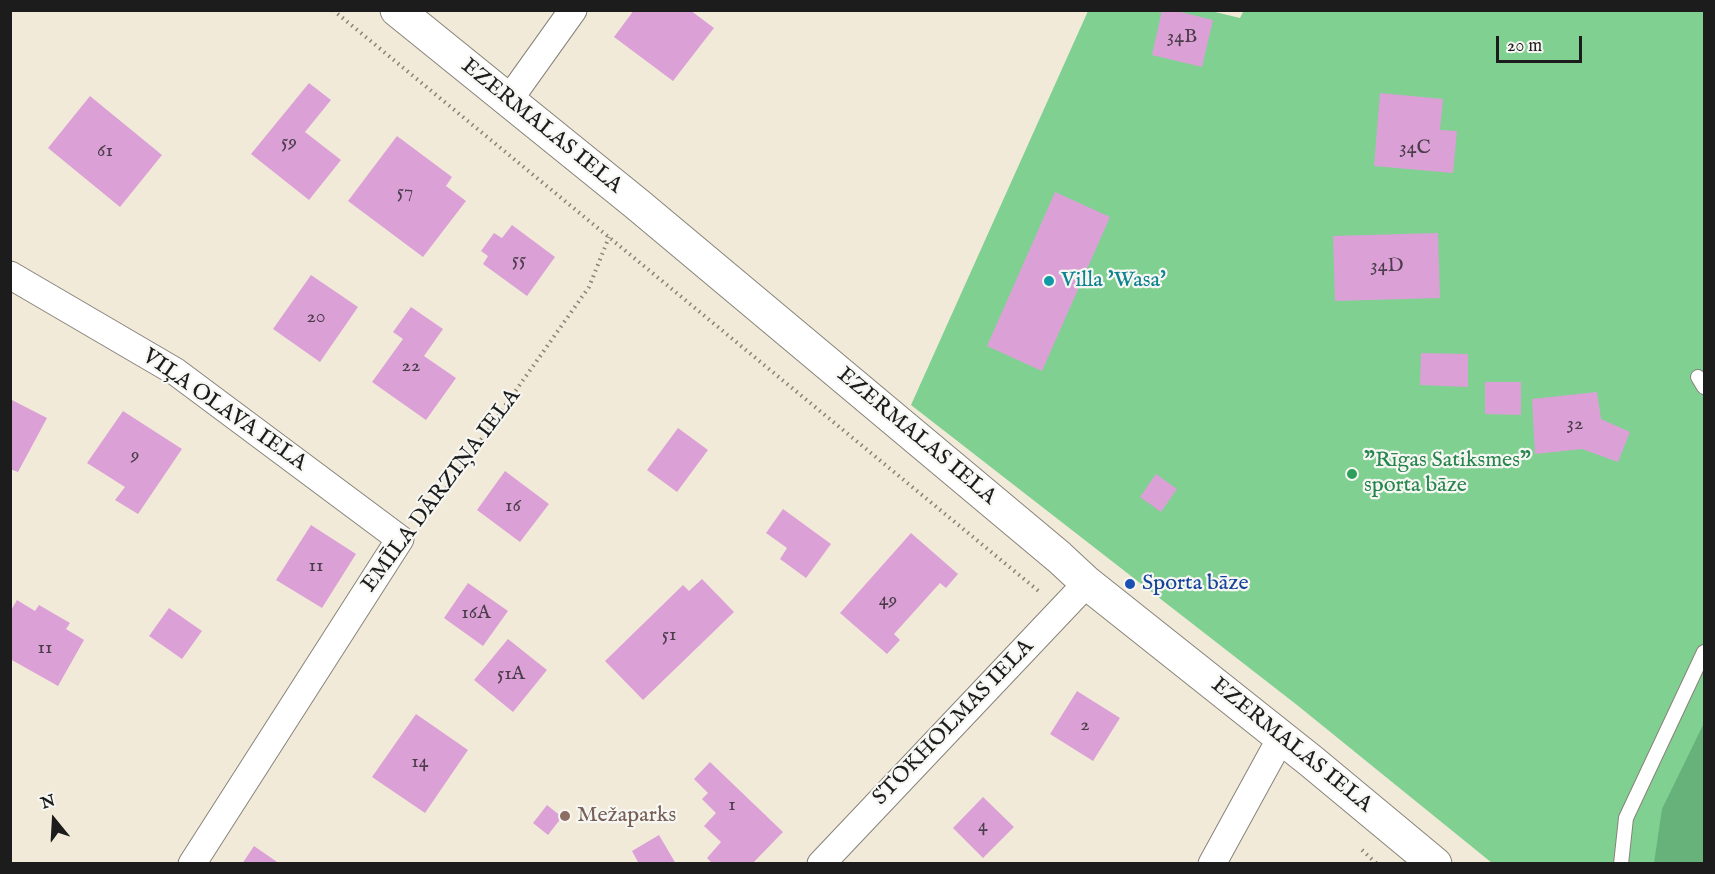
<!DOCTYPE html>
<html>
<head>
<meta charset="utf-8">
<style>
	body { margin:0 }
	#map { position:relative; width:1715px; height:874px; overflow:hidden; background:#f2ead9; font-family:"IM FELL English",serif }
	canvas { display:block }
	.frame { position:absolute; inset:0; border:12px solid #1c1c1c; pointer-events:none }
	.north { position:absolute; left:24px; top:790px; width:60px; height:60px; -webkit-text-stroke:4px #f6f6f2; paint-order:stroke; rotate:342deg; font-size:16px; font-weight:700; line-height:24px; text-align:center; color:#1c1c1c }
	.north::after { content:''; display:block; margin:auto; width:21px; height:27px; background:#1c1c1c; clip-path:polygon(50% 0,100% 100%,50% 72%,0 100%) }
	.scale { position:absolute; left:1496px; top:36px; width:86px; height:27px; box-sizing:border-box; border:3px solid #1c1c1c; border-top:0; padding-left:8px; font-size:18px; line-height:21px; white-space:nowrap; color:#1c1c1c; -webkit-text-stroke:4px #f6f6f2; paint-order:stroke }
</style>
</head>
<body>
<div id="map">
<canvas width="1715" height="874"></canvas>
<div class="frame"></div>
<div class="north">N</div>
<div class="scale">20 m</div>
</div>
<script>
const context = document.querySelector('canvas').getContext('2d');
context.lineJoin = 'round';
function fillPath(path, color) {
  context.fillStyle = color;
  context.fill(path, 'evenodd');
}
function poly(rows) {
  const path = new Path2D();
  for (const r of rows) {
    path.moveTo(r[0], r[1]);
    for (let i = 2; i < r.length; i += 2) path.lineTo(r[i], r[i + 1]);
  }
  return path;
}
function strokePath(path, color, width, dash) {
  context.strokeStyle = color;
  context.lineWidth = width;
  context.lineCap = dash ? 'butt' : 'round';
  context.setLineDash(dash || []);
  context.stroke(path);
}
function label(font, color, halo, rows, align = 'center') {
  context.font = font + ' "IM FELL English",serif';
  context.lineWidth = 4.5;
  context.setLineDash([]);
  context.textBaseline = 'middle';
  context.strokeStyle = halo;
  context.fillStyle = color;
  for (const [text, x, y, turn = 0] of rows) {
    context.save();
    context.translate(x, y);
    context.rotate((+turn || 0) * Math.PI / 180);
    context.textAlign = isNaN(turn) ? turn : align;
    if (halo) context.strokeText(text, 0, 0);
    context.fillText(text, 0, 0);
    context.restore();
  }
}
fillPath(poly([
	[1207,10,1240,18,1244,10,1704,11,1704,726,1657,863,1492,863,1297,705,911,405,1088,11]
]), '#7fd091');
fillPath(poly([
	[1704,723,1704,863,1654,863,1662,809]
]), '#67b27b');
fillPath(poly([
	[634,10,690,10,714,28,673,81,614,37],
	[1162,10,1172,10,1213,20,1202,67,1152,55],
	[309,83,331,100,305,132,341,160,309,200,251,154],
	[1380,93,1443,99,1440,130,1457,131,1453,173,1374,166],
	[90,96,162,155,120,207,48,148],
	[397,136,452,177,446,186,466,201,423,257,348,201],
	[1055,192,1110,217,1042,371,987,346],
	[512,225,555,257,527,296,483,264,488,256,481,251,494,233,502,238],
	[1438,233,1440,298,1335,301,1333,236],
	[311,275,358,307,320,362,273,329],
	[411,307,443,329,424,356,456,378,426,420,372,382,403,339,393,332],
	[1421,353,1468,354,1468,387,1420,385],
	[1485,382,1521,382,1521,415,1485,414],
	[1597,392,1601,419,1630,432,1618,462,1582,449,1535,454,1532,399],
	[10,399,47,418,18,472,10,469],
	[123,411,182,449,138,514,115,500,125,487,87,463],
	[678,428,708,450,677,492,647,470],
	[505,471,549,504,520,542,477,510],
	[1156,474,1177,489,1161,512,1140,497],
	[783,509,831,544,806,578,780,559,787,548,766,533],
	[311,525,356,554,322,608,276,580],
	[911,533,958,574,946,588,940,583,894,634,900,640,887,654,840,613],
	[702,579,734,612,643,700,605,661,683,585,689,591],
	[468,583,508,611,483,646,444,618],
	[17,600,35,611,39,605,70,623,66,629,84,640,58,686,10,659,10,612],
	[169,608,202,631,182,659,149,636],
	[508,639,547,670,513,712,474,680],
	[1077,691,1120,718,1093,761,1050,734],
	[416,714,468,750,425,813,372,777],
	[710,762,783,832,752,864,713,864,707,858,721,842,704,826,716,813,702,799,708,793,694,779],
	[983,797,1014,827,983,858,953,828],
	[547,805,562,817,548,835,533,823],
	[659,835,676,864,639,864,632,851],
	[254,846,280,864,242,864]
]), '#dba1d7');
const lane = poly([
	[1698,377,1704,387],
	[1621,864,1626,818,1704,652]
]);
const street = poly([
	[508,101,573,10],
	[10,275,176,372,400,539,192,864],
	[821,864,1087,583],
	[1212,864,1281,738]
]);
const secondary = poly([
	[397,10,637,204,1059,557,1087,583,1311,761,1435,864]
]);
strokePath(lane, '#87837a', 16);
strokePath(street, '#87837a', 29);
strokePath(secondary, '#87837a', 35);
strokePath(poly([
	[333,10,1041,593],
	[422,523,589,287,609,237],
	[1362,850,1377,864]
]), '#87837a', 4, [1.5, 4.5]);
strokePath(lane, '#fff', 14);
strokePath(street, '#fff', 27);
strokePath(secondary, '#fff', 33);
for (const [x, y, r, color] of [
	[1049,281,6,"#0f9aa8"],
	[1352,474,6,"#2e9e5b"],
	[1130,584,6,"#1a4fb4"],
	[565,816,6,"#8d6e63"]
]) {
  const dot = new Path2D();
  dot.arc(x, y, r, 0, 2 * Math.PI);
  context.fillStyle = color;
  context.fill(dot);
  strokePath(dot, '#f6f6f2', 2);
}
label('20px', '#4c3d4b', null, [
	["34B",1182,38],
	["59",289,143],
	["34C",1415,149],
	["61",105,152],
	["57",405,193],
	["55",519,261],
	["34D",1387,267],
	["20",316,318],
	["22",411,367],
	["32",1575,425],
	["9",135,456],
	["16",513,507],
	["11",316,567],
	["49",888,601],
	["16A",476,614],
	["51",669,636],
	["11",45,649],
	["51A",511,675],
	["2",1085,726],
	["14",420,763],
	["1",732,806],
	["4",983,827]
]);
label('22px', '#1c1c1c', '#f6f6f2', [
	["EZERMALAS IELA",541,127,39],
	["VIĻA OLAVA IELA",224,411,35],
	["EZERMALAS IELA",916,437,40],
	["EMĪLA DĀRZIŅA IELA",442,491,-53],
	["STOKHOLMAS IELA",954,723,-46],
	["EZERMALAS IELA",1291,746,39]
]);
label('22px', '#0d838f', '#f6f6f2', [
	["Villa 'Wasa'",1061,281]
], 'left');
label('22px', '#27864d', '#f6f6f2', [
	["\"Rīgas Satiksmes\"",1364,461],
	["sporta bāze",1364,486]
], 'left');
label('22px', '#164399', '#f6f6f2', [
	["Sporta bāze",1142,584]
], 'left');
label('22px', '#785e54', '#f6f6f2', [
	["Mežaparks",577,816]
], 'left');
</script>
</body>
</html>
